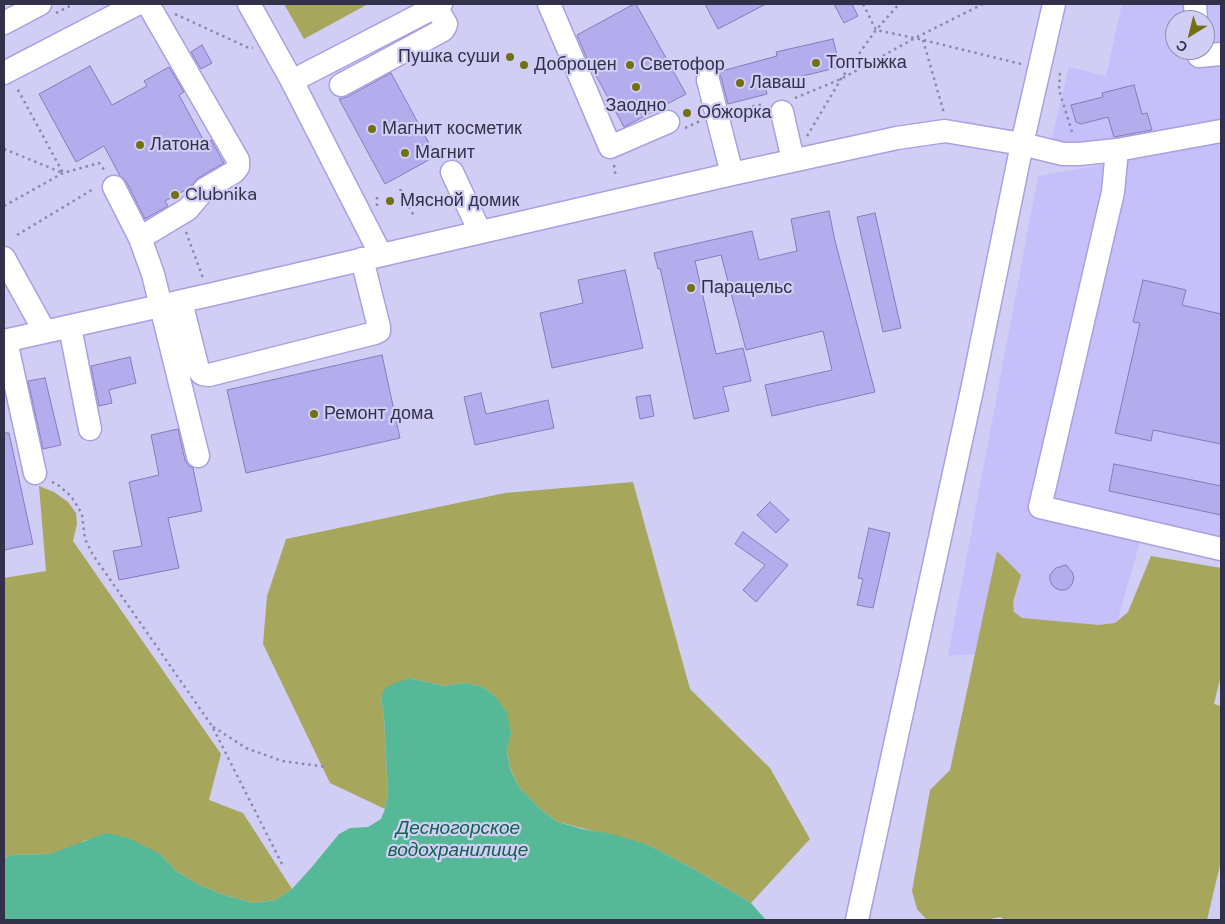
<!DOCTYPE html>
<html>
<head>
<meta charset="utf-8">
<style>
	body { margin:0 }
	#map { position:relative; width:1225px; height:924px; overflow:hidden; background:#d1cef6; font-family:"DM Sans",sans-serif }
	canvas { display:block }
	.frame { position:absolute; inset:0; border:5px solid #33304a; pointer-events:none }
	.north { position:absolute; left:1165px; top:10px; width:50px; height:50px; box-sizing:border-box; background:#d1cef6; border:1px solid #928fb1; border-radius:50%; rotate:216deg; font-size:14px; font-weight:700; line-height:20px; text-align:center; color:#33304a }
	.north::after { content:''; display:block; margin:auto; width:18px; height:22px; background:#717013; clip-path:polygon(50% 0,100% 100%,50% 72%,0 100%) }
</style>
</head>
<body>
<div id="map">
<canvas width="1225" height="924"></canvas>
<div class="frame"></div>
<div class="north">С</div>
</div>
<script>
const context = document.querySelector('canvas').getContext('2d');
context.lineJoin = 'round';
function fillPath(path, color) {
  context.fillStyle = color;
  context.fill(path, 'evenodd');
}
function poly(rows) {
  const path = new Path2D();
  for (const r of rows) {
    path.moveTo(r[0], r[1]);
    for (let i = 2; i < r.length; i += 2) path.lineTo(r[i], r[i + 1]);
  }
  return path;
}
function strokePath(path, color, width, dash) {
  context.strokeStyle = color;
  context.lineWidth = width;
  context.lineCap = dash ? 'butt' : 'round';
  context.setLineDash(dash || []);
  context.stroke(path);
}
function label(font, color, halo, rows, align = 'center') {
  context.font = font + ' "DM Sans",sans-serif';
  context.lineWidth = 4.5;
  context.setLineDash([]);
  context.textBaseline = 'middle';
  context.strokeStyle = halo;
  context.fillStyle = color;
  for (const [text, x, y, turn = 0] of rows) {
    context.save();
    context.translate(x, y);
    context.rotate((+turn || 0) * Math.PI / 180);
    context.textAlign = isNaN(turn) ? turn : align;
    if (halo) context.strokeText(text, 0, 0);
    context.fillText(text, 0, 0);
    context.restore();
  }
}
fillPath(poly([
	[1122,4,1221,4,1221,561,1140,542,1111,643,948,656,1038,176,1183,150,1180,131,1112,147,1051,141,1069,67,1106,76],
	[1175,20,1205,20,1205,50,1175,50]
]), '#c5bffa');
fillPath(poly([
	[284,4,368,4,304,39],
	[633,482,690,689,770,768,810,839,751,903,694,869,648,845,558,822,541,810,519,787,510,768,507,751,511,732,496,697,483,687,466,683,444,686,409,678,381,697,384,716,388,795,385,809,330,783,263,644,267,596,286,539,505,493],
	[39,486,54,492,68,502,76,513,77,524,73,541,221,754,209,800,243,813,292,889,276,900,253,903,224,895,199,885,176,871,160,854,86,840,70,848,50,854,11,855,4,858,4,578,46,571],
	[997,551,1021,575,1013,602,1014,612,1022,618,1099,625,1115,623,1128,612,1151,556,1221,568,1221,675,1214,704,1221,706,1221,861,1207,920,1005,920,1000,917,985,920,927,920,917,909,912,891,930,790,950,770]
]), '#a6a65c');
fillPath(poly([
	[409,678,444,686,466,683,483,687,496,697,507,713,511,733,507,751,510,769,519,787,541,810,558,822,582,829,612,834,648,845,694,869,751,903,766,920,4,920,4,858,11,855,50,854,106,833,128,838,160,854,176,871,199,885,224,895,253,903,276,900,292,889,311,868,339,834,350,828,368,827,381,819,385,809,388,795,384,716,381,697,385,688,395,683]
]), '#55b998');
const building = poly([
	[634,4,636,4,686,94,624,127,588,61,577,35,634,4],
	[705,4,766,4,718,29,705,4],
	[834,4,852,4,858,16,844,23,834,4],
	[833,39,840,67,765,85,767,94,728,104,721,77,718,72,777,56,776,52,833,39],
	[202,45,212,63,201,69,191,52,202,45],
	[90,66,112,105,147,86,144,81,169,67,184,92,179,95,205,143,211,140,224,163,198,178,189,188,165,201,168,206,145,219,126,181,120,176,104,146,76,162,39,94,90,66],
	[391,73,436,156,385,184,339,99,347,97,391,73],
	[1134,85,1142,114,1147,113,1152,130,1114,137,1108,117,1081,124,1076,122,1071,105,1103,97,1102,93,1134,85],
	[829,211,835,241,875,392,772,416,765,385,832,370,823,331,746,350,721,255,695,261,716,354,743,348,751,381,723,387,729,411,694,419,660,268,658,269,654,253,752,231,759,260,797,251,791,219,829,211],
	[875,213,901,328,883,332,857,217,875,213],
	[625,270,643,348,552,368,540,313,583,303,578,280,625,270],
	[1143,280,1186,290,1182,305,1221,314,1221,444,1153,430,1151,441,1115,433,1140,323,1133,322,1143,280],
	[382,355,400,438,246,473,227,390,382,355],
	[130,357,136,383,109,390,112,403,99,406,91,366,130,357],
	[45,378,61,445,43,449,28,381,45,378],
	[481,393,486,414,548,400,554,428,475,445,464,397,481,393],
	[650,395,654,416,640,419,636,397,650,395],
	[178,429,185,460,188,465,193,468,202,511,168,518,179,568,119,580,113,551,142,546,129,482,159,475,151,435,178,429],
	[4,433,9,433,33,544,4,550,4,433],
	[1114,464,1221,486,1221,515,1109,491,1114,464],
	[770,502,789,520,776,533,757,515,770,502],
	[869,528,890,533,873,608,857,605,863,579,858,578,869,528],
	[743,532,788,565,756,602,743,590,765,565,735,544,743,532],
	[1066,565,1072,572,1074,578,1072,584,1069,588,1065,590,1060,590,1055,588,1052,585,1050,580,1050,575,1053,571,1056,568,1066,565]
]);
fillPath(building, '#b3aced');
strokePath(building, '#847cba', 1);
const minor = poly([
	[249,4,292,81,381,255],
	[549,4,610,147,668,122],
	[1195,4,1196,20],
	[4,23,40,4],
	[1199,56,1221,54],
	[4,73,137,4],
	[708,80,732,174],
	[292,81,441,4],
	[341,85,443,30,445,27,446,24,434,4],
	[782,112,793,160],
	[1117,150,1113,192,1040,507,1221,549],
	[452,172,480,232],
	[114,187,140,238,153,274,198,456],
	[140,238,188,209,205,189,234,172,238,167,238,160,148,4],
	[4,258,45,332],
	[181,302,198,369,202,374,209,375,375,333,379,331,379,327,362,259],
	[70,327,90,429],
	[4,341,209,295,732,174,897,138,945,131,1022,144,1063,154,1079,154,1117,150,1221,131],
	[6,341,35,473],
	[857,920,972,390,1022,144,1054,4]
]);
strokePath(minor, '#a8a0e1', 25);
strokePath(poly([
	[863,4,876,30,915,38,1021,64],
	[56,13,74,4],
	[175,14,249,48,253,48],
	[923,40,944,113],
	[1060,73,1059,90,1073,135],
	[795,98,841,79,915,38,983,4],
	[733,110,765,104],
	[685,128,700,121],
	[807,136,841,79,876,30,899,4],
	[4,149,63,173,17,88],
	[614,165,616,178],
	[400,189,414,216],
	[377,197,377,206],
	[4,206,63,173,99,163,105,171],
	[186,232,203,278],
	[17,235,95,188],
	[52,482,57,484,71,496,82,514,85,539,93,555,212,726],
	[282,864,212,726,246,748,282,761,327,767]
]), '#8b88a9', 2.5, [2.5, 4]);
strokePath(minor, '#fff', 22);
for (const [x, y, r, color] of [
	[510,57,5,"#717013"],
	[816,63,5,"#717013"],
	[524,65,5,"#717013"],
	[630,65,5,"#717013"],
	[740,83,5,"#717013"],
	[636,87,5,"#717013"],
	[687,113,5,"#717013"],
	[372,129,5,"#717013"],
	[140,145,5,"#717013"],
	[405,153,5,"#717013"],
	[175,195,5,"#717013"],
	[390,201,5,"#717013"],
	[691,288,5,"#717013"],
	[314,414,5,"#717013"]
]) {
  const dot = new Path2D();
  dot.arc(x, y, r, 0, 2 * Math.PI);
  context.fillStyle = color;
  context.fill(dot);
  strokePath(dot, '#d1cef6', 2);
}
label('18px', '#33304a', '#d1cef6', [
	["Пушка суши",500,57,"right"],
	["Топтыжка",826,63],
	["Доброцен",534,65],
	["Светофор",640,65],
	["Лаваш",750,83],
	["Заодно",636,106,"center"],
	["Обжорка",697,113],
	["Магнит косметик",382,129],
	["Латона",150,145],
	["Магнит",415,153],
	["Clubnika",185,195],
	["Мясной домик",400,201],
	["Парацельс",701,288],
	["Ремонт дома",324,414]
], 'left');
label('italic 19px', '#12614b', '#d1cef6', [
	["Десногорское",458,829],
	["водохранилище",458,851]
]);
</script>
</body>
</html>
